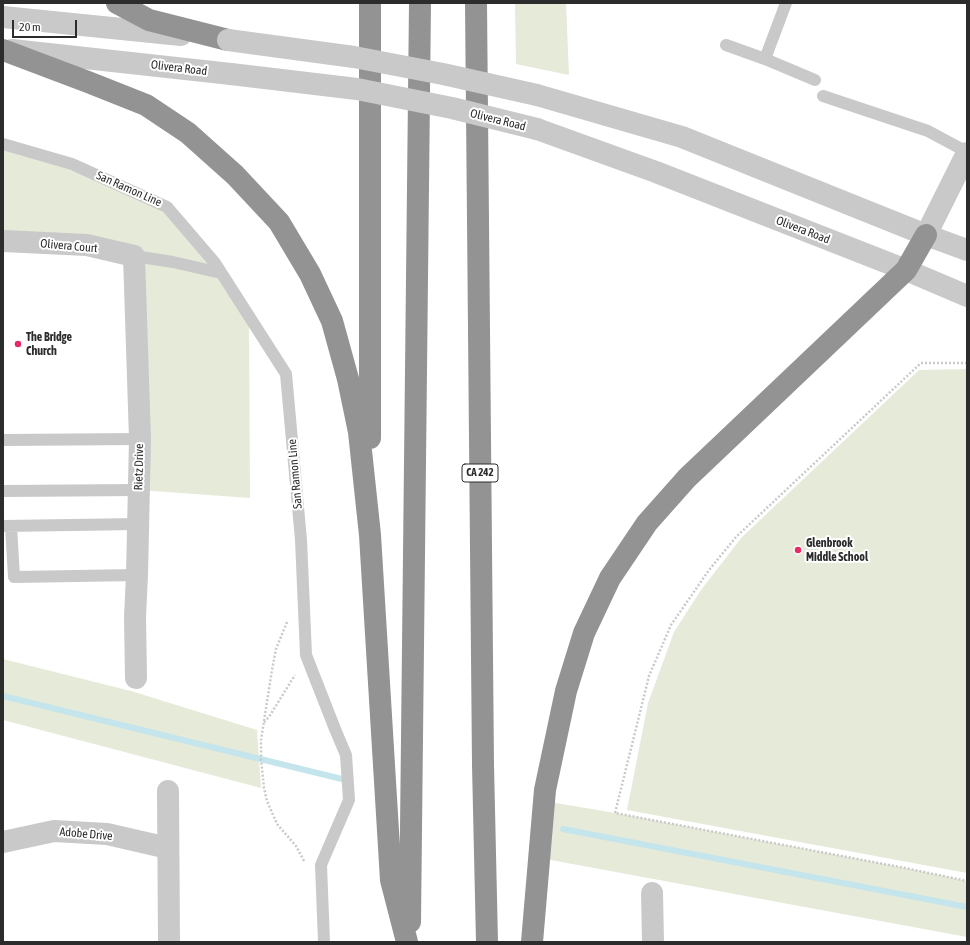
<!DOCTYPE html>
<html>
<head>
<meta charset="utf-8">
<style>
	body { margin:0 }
	#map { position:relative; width:970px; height:945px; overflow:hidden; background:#fff; font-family:"Asap Condensed",sans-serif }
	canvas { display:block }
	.frame { position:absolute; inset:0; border:4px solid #2c2c2c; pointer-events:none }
	.scale { position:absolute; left:12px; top:20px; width:65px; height:18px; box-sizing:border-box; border:2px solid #2c2c2c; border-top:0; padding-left:5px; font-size:12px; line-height:14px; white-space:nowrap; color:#2c2c2c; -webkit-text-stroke:3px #fff; paint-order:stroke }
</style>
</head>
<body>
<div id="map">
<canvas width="970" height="945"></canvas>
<div class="frame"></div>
<div class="scale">20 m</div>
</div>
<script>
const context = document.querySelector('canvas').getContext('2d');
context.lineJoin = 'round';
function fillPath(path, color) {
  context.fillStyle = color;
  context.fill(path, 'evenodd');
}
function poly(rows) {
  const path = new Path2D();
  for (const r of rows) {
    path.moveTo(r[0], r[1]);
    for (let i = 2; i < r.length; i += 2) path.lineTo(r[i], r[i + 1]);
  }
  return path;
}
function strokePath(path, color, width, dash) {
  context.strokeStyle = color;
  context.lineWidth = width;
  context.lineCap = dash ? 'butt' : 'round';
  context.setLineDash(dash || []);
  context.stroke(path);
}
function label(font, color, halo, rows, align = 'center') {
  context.font = font + ' "Asap Condensed",sans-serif';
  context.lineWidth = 4;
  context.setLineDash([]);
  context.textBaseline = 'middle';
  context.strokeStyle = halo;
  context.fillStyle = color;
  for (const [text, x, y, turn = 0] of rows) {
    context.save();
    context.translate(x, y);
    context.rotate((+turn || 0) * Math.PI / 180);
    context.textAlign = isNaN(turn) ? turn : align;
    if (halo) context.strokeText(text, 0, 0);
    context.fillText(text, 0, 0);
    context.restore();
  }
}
fillPath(poly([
	[515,3,566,3,569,75,516,64],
	[3,144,72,164,167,207,249,316,250,498,139,490,134,256,3,241],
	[967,369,967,873,627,810,648,703,674,632,701,590,742,537,919,370],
	[3,659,131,691,257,730,261,788,3,720],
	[544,801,615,813,905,868,967,881,967,937,540,858]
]), '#e6ead9');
strokePath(poly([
	[3,696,350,781],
	[563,829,967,907]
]), '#c4e5eb', 6);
strokePath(poly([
	[967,363,921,363,736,537,709,570,671,625,649,676,615,813,905,868,967,881],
	[287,622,276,649,272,670,261,740,261,759,264,788,267,801,277,824,296,846,304,861],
	[264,722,269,717,295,675]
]), '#c9c9c9', 2.5, [2, 2]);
strokePath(poly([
	[726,45,765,59,786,3],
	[765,59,815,80],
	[823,96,928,131,967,152],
	[3,144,72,164,167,207,215,263,286,374,301,540,306,655,335,729,346,755,349,800,321,865,324,942],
	[134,256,173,262,221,273],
	[3,440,140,439],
	[3,491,139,490],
	[4,526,138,524],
	[11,526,14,577,137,575]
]), '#c9c9c9', 12);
strokePath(poly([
	[926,235,967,153],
	[3,241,87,245,134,256,140,439,137,575,135,617,136,678],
	[168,791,169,942],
	[3,842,54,831,107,834,168,848],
	[652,893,653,942]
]), '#c9c9c9', 22);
strokePath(poly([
	[3,17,181,35],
	[12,50,231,74],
	[537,95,682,137,926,235,967,250],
	[537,129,656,172,906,270,967,296]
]), '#c9c9c9', 22);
strokePath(poly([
	[117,3,149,20,228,40],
	[370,3,370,438],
	[476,3,483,765,487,942],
	[3,50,88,82,146,105,188,133,235,175,279,222,310,274,332,321,348,379,359,432,370,535,391,880,407,942],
	[410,922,420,3],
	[532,942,545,790,566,691,584,633,610,578,647,523,687,478,906,270,926,235]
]), '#939393', 22);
strokePath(poly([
	[228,40,354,57,443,74,537,95],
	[231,74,357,89,452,108,537,129]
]), '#c9c9c9', 22);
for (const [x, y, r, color] of [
	[18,344,4,"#e62b65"],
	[798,550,4,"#e62b65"]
]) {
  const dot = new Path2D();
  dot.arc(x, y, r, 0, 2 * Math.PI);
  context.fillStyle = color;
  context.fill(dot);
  strokePath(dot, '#fff', 1.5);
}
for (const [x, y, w] of [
	[480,473,36]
]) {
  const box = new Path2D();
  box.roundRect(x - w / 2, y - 9, w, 18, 3);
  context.fillStyle = '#fff';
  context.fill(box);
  strokePath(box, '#2c2c2c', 1);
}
label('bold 11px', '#2c2c2c', null, [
	["CA 242",480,473]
]);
label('12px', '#2c2c2c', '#fff', [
	["Olivera Road",179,68,7],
	["Olivera Road",498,120,14],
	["San Ramon Line",129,189,24],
	["Olivera Road",803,230,21],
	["Olivera Court",69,246,5],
	["Rietz Drive",139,467,-89],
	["San Ramon Line",295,474,-95],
	["Adobe Drive",86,834,5]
]);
label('bold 12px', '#2c2c2c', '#fff', [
	["The Bridge",26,337],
	["Church",26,351],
	["Glenbrook",806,543],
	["Middle School",806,557]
], 'left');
</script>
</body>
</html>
